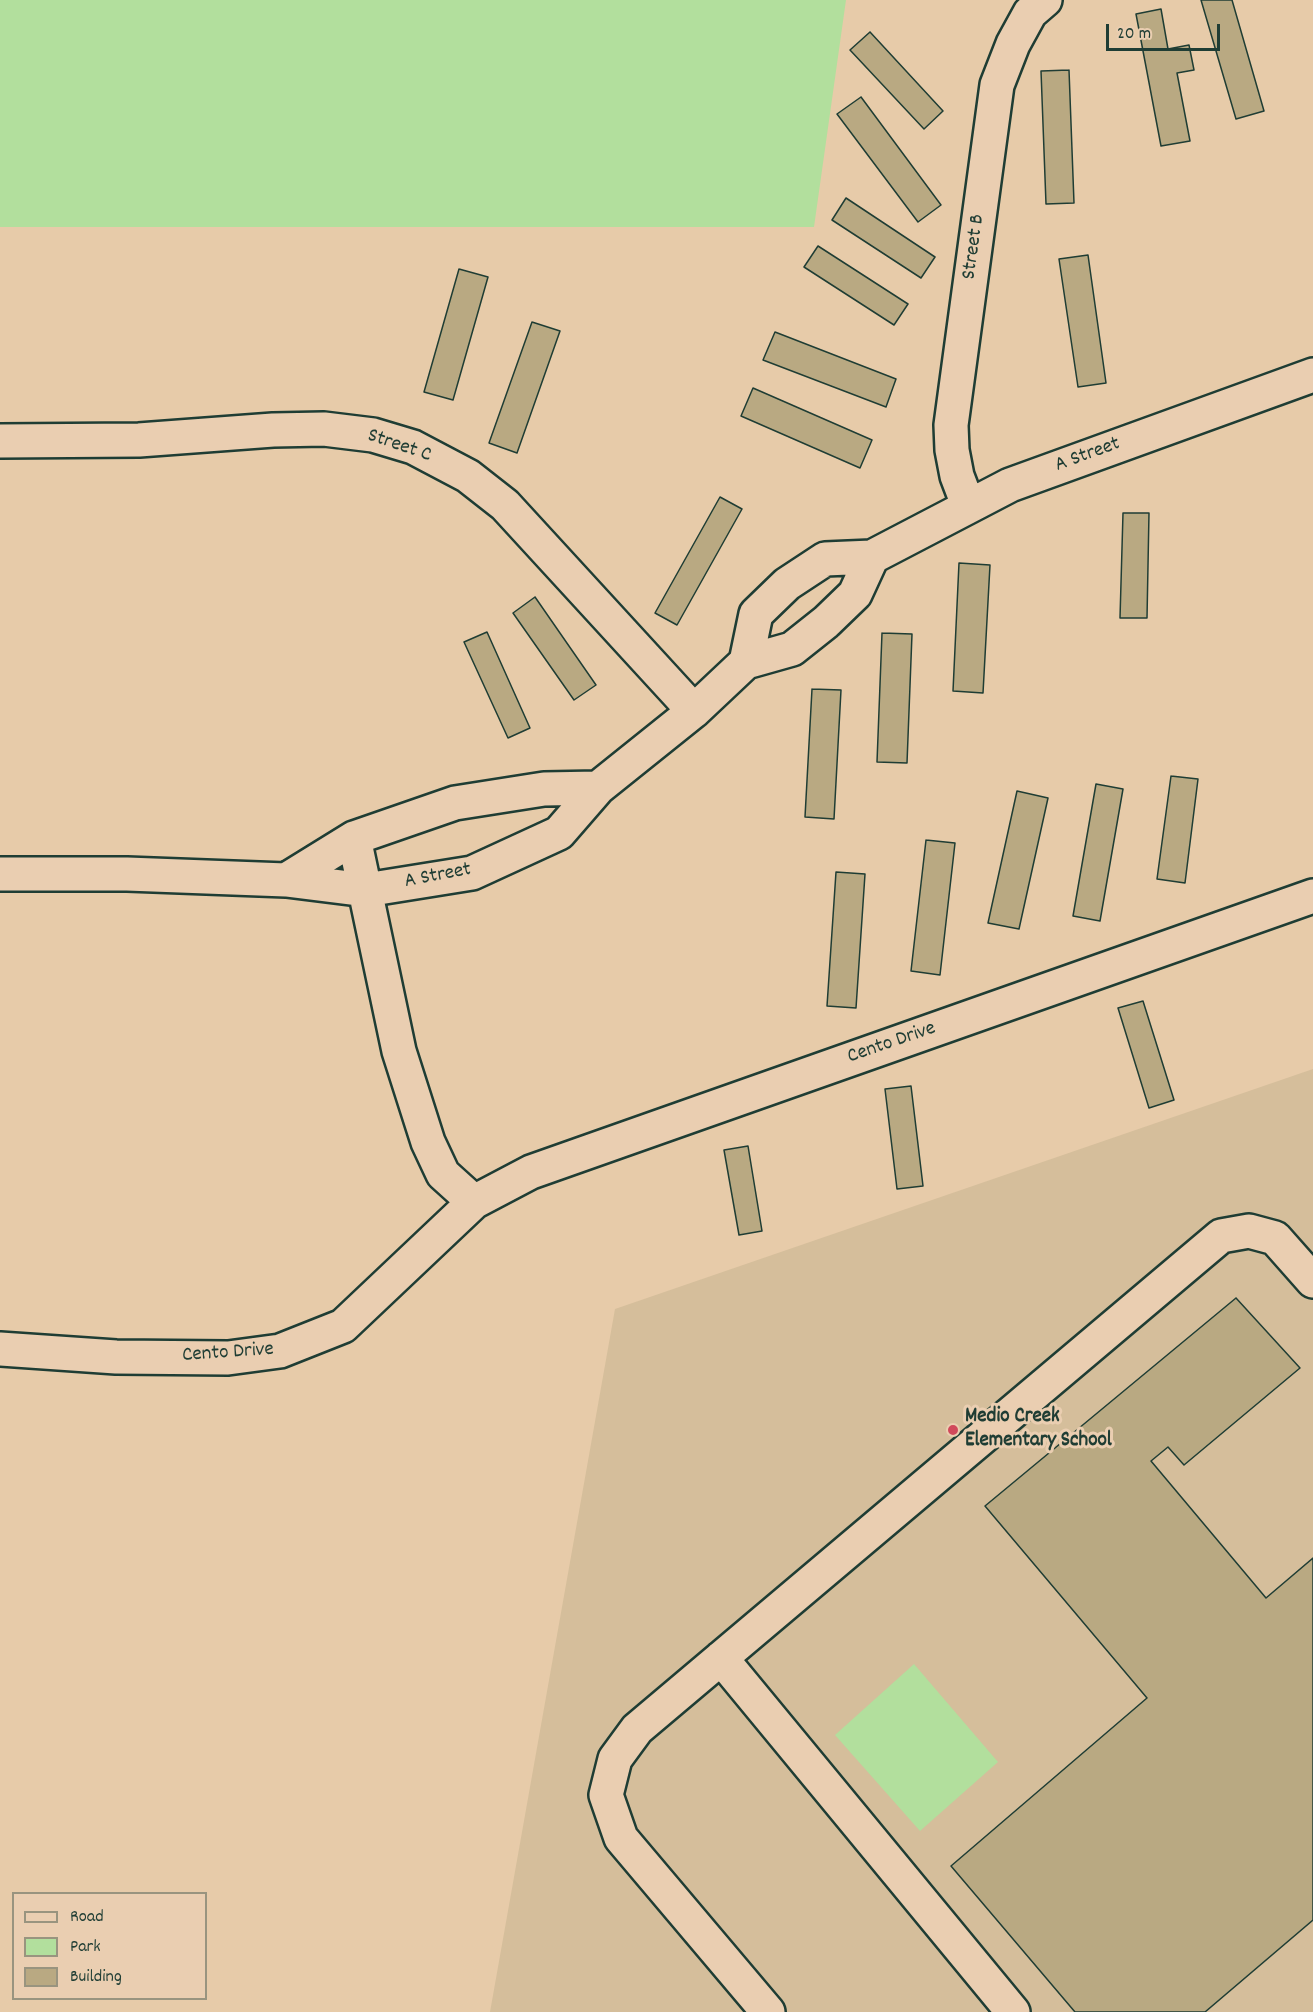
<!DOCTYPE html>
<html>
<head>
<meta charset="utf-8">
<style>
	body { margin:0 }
	#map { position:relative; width:1313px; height:2012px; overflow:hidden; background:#e7cba9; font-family:Dekko,sans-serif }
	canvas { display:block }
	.legend { position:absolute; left:12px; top:1892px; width:195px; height:108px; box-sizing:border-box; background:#eaceb1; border:2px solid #99947f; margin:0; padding:8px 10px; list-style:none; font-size:18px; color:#1f3d34 }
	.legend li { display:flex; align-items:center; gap:12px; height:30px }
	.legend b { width:30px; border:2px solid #99947f }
	.scale { position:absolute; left:1106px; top:24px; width:114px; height:27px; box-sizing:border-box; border:3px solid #1f3d34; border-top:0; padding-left:8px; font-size:18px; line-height:21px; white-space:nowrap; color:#1f3d34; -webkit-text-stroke:4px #eaceb1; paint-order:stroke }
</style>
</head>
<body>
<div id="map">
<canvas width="1313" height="2012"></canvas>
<ul class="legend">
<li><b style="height:8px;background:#eaceb1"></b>Road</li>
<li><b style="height:16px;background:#b2df9d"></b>Park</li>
<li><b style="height:16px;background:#b9a982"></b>Building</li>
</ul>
<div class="scale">20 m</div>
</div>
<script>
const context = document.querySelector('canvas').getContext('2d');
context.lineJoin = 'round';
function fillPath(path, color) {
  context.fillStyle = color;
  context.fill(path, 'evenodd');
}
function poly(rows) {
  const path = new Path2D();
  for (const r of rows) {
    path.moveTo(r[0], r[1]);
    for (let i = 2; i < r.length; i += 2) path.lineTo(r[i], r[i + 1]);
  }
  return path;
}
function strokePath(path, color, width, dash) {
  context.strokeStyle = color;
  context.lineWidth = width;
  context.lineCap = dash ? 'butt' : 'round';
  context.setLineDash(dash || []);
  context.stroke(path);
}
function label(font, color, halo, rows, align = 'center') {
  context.font = font + ' Dekko,sans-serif';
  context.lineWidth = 6;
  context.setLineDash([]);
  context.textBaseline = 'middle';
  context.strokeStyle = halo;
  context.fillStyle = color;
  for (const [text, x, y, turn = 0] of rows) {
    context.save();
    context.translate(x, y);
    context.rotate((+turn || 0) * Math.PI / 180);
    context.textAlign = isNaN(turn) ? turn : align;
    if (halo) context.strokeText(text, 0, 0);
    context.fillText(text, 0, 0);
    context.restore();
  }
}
fillPath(poly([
	[1313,1069,1313,2012,490,2012,615,1309]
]), '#d5be9b');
fillPath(poly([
	[0,0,846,0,814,227,0,227],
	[914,1664,998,1762,920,1831,835,1735]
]), '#b2df9d');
const building = poly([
	[1201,0,1232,0,1264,111,1236,119,1201,0],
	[1161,9,1168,49,1189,45,1194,70,1177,73,1190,141,1161,146,1136,14,1161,9],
	[870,32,943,111,924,129,850,50,870,32],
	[1069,70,1074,203,1046,204,1041,71,1069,70],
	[861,97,941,205,918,222,837,114,861,97],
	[846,198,935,257,921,278,832,220,846,198],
	[818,246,908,304,894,325,804,267,818,246],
	[1088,255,1106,383,1078,387,1059,259,1088,255],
	[459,269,488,277,453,400,424,392,459,269],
	[532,322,560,331,517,453,489,443,532,322],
	[775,332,896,379,886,407,763,360,775,332],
	[753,388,872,440,860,468,741,416,753,388],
	[720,497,742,509,677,625,655,613,720,497],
	[1123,513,1149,513,1147,618,1120,618,1123,513],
	[959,563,990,565,983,693,953,691,959,563],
	[535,597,596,685,574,700,513,613,535,597],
	[487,632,530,728,508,738,464,642,487,632],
	[882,633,912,634,907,763,877,762,882,633],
	[812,689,841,690,834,819,805,817,812,689],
	[1171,776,1198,779,1185,883,1157,879,1171,776],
	[1096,784,1123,789,1100,921,1073,916,1096,784],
	[1017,791,1048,798,1019,929,988,923,1017,791],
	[926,840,955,843,940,975,911,971,926,840],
	[836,872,865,874,856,1008,827,1006,836,872],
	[1143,1001,1174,1100,1149,1108,1118,1008,1143,1001],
	[911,1086,923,1186,897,1189,885,1089,911,1086],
	[748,1146,762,1231,739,1235,724,1150,748,1146],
	[1236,1298,1300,1368,1184,1465,1168,1447,1151,1461,1266,1598,1313,1558,1313,1920,1205,2012,1075,2012,951,1866,1147,1698,985,1506,1236,1298]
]);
fillPath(building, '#b9a982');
strokePath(building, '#1f3d34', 1.5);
const minor = poly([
	[0,441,139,440,273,430,324,429,373,435,413,447,468,476,505,505,694,711],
	[968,505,957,476,952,450,951,425,997,85,1013,44,1030,13,1045,0],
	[746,662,756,614,787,584,825,559,872,557,1010,485,1313,375],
	[354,838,399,1051,428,1142,443,1174,474,1202],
	[0,874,127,874,286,880,366,890,472,873,559,833,598,788,694,711,746,662,792,649,826,622,855,594,872,557],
	[286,880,354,838,455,803,544,789,598,788],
	[0,1349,116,1357,228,1358,280,1351,343,1326,474,1202,531,1172,1313,896],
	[721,1658,1013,2012],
	[768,2012,621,1838,606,1795,615,1759,637,1729,1221,1236,1249,1231,1275,1238,1313,1281]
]);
strokePath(minor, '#1f3d34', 38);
strokePath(minor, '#eaceb1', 33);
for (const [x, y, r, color] of [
	[953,1430,6,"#d1495b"]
]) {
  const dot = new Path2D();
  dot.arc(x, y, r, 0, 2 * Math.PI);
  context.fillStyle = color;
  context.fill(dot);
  strokePath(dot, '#eaceb1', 2);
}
label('21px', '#1f3d34', '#eaceb1', [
	["Street B",975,247,-82],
	["Street C",399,447,19],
	["A Street",1088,456,-20],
	["A Street",438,877,-11],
	["Cento Drive",892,1044,-19],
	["Cento Drive",228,1354,-4]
]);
label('bold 21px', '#1f3d34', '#eaceb1', [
	["Medio Creek",965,1418],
	["Elementary School",965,1442]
], 'left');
</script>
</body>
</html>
